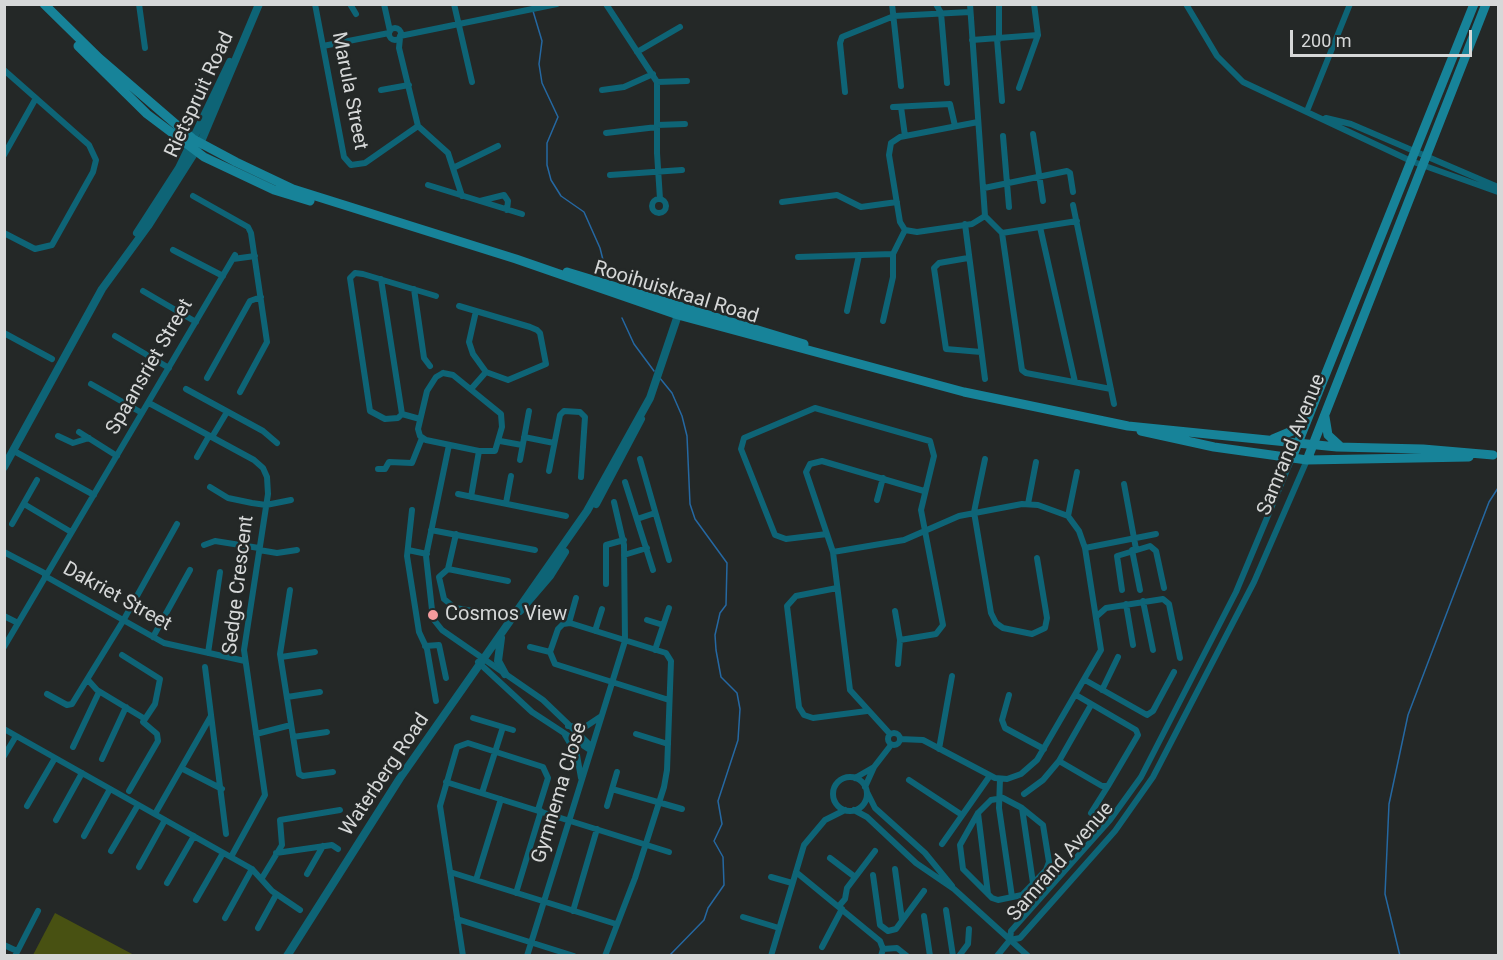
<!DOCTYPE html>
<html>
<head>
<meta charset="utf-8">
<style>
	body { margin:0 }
	#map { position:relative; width:1503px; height:960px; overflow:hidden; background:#242827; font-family:Roboto,sans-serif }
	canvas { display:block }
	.frame { position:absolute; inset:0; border:6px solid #d6d8d8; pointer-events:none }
	.scale { position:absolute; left:1290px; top:30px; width:182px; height:27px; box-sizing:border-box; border:3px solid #d6d8d8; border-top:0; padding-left:8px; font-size:18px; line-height:21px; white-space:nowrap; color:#d6d8d8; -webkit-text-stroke:4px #242827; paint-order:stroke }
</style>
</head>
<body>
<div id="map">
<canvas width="1503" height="960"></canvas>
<div class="frame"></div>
<div class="scale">200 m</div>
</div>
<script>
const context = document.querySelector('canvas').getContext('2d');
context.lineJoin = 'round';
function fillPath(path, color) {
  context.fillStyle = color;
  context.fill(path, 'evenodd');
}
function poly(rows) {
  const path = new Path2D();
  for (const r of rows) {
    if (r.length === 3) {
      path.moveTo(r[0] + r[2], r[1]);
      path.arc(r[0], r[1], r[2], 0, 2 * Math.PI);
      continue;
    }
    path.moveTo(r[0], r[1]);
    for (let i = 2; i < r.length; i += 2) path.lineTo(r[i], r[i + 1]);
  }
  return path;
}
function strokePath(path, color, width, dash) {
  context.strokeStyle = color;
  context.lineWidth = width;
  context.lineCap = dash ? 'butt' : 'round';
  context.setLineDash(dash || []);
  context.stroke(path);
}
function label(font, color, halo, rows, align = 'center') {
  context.font = font + ' Roboto,sans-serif';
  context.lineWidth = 5;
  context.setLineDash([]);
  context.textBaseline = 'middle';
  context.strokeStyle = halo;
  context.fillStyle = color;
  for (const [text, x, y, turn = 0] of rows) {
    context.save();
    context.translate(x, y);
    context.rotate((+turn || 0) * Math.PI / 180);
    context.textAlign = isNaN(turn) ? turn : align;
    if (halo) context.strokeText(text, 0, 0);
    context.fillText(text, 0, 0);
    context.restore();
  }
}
fillPath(poly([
	[55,913,134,955,33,955]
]), '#485112');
strokePath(poly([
	[533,11,542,41,539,64,542,83,558,117,547,143,547,165,551,180,561,196,584,212,600,248,606,272],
	[622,318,634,344,654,371],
	[659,377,672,393,682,416,687,436,690,504,695,519,727,563,726,605,720,613,715,635,716,650,721,677,737,693,740,709,738,740,718,801,722,824,714,841,723,857,724,885,708,908,704,920,669,956],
	[1400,956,1385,894,1389,804,1408,715,1489,502,1498,488]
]), '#2568a2', 1.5);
strokePath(poly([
	[139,4,145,48],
	[315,4,344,157,351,165,365,163,418,126,399,48,400,38],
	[350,4,356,14],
	[384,4,390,31],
	[454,4,472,82],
	[606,4,657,82,657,153,660,199],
	[892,4,901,86],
	[936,4,941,13,947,83],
	[970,4,985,216,972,224,917,232,905,230,900,222,889,155,891,143,900,137,978,122],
	[999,4,999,39],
	[1186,4,1217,56,1243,82,1411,161,1498,192],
	[395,34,6],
	[400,36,557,4],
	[997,39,1002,101],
	[972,40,1038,35,1034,4],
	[323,46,389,33],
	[637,52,680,27],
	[4,70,89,145,96,160,93,172,52,245,35,249,4,233],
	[657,82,687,81],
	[1019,88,1038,35],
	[381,90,409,85],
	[602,90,624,87,653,74],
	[845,92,840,43,842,37,894,16,970,12],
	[893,107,950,104,955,126],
	[901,107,905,136],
	[1307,111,1350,4],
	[1326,118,1351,124,1498,187],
	[657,125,685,124],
	[418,126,448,153,462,196],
	[606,133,657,127],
	[1033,134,1043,201],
	[1003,136,1009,207],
	[4,155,36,98],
	[453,168,498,146],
	[610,175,682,170],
	[428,185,522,214],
	[984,188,1067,171,1070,173,1073,192],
	[193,196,248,227,251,233,267,342,240,392],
	[659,206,7],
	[480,201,504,195,508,201,507,210],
	[782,202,837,195,861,207,897,202],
	[1073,205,1114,404],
	[985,216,1002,233,1077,221],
	[965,224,985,379],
	[1040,227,1075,382],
	[1002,233,1022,370,1026,373,1111,389],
	[173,250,223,276],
	[798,257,893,254],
	[968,258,939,263,934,268,946,349,981,352],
	[233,259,255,256],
	[381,279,402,414],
	[414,289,424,358,430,366],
	[143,291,196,322],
	[459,306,530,327,537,330,540,333,546,364,508,380,486,372,473,354,469,342,476,311],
	[847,311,859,255],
	[883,321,893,277,893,254,905,230],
	[4,333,52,359],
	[115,336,169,368],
	[443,373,453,375,501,414,502,427,495,451,479,451,426,440,420,436,418,429,427,391,436,377,443,373],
	[207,378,250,301,261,297],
	[91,384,142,413],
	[186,389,263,431,277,443],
	[471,389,486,372],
	[149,403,254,460,263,468,267,477,268,494,244,650,265,795,231,857],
	[420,419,402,414,398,418,385,419,370,411,350,278,355,273,363,274,436,296],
	[79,432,117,456],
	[58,436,73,443,89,438],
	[212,437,227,412],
	[524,437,554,443],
	[500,441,522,445],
	[14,451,94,495],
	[197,457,209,436],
	[1292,458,1236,592,1141,777,1110,820,1011,931,1010,940,1020,938,1115,831,1153,777,1254,582,1307,460],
	[640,459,669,560],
	[985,459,974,512,991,613,996,623,1003,628,1032,634,1045,628,1047,618,1037,558],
	[520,460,529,411],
	[378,469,385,469,389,462,412,463,422,438],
	[549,471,560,415,564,411,580,412,585,417,581,477],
	[625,482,653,570],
	[1124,484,1136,549],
	[210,487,228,498,252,503,266,505,291,500],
	[458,494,566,516],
	[471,497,479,451],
	[877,500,883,478],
	[506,503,511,476],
	[24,504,71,532],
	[1028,504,1036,462],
	[412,510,407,556,419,632,427,649,436,701],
	[1068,516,1077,472],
	[637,519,655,513],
	[12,524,37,480],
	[431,530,535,550],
	[456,534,448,569,439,577,444,599,455,608,496,615],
	[827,534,786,539,775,535,741,449,744,438,815,408,930,441,934,456,921,510,943,625,936,634,900,640],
	[204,545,215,541,259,548],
	[1085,548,1156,534],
	[259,550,277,553,297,550],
	[408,550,427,554],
	[1132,550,1140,590],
	[4,552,46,574],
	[833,552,904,540,959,516,1022,504,1038,505,1068,516,1079,531,1085,548,1101,650,1037,760,1021,774,1007,779,995,778,923,740,900,739],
	[624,555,647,548],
	[448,569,508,581],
	[45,576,164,643,245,661],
	[606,584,606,545,624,540],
	[837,588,796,596,787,606,799,707,804,715,813,718,867,711],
	[290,590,280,654,299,774,303,776,333,772],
	[1122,590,1117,556,1150,546,1156,551,1164,588],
	[1143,601,1153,650],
	[1126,604,1133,645],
	[432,610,426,556,449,445],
	[895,611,900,640,898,664],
	[4,616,18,623],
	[1097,616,1106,608,1163,599,1169,604,1180,658],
	[434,620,442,630,543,700,592,747],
	[647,620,663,625],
	[569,623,576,598],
	[595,631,602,609],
	[153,637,190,570],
	[425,646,439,645,446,678],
	[4,647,235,255],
	[530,647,550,652],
	[655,650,669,608],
	[208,653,220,572],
	[122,655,160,679,155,704,143,722,157,734,158,741,129,791],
	[281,657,315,652],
	[478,662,532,712,590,750],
	[205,667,226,834],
	[88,680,97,690,145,719],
	[1085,680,1147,715,1153,711,1174,672],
	[1102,690,1118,657],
	[47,694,67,705,72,704,123,621,177,524],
	[1009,695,1002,720,1005,728,1044,749],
	[287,697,320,692],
	[473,718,513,730],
	[568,726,585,727,600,717],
	[4,729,252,869,272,891,300,910],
	[894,739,6],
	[256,734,291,725],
	[636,734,668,744],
	[890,734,850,690,833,552,806,472,810,464,822,461,924,491],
	[565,735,577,755,581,778],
	[293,737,327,732],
	[73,747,99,692],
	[939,749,952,676],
	[4,756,16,736],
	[102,759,126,707],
	[1059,761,1102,786,1108,786,1138,735,1136,730,1076,695],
	[183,769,222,789],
	[850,794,17],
	[855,778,874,767],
	[1000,779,999,808,1012,897],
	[909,780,962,815],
	[446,782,669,852],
	[865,787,874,767,891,745],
	[612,789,682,809],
	[867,792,875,808,925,853,952,886],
	[482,793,503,727],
	[1024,794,1043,780,1059,761,1091,705],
	[1003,798,1022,808,1043,825,1049,862,1046,870,1022,895,998,900,992,898,963,869,960,845,978,813,991,800,1003,798],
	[27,806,55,758],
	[607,806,617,772],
	[1022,808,1033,883],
	[854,810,867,817,916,863,954,889,1028,956],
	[978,813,988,894],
	[1091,813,1108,786],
	[155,814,211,716],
	[56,820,82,773],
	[84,836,110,789],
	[942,844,989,777],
	[111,851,138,805],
	[276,853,332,845,338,849],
	[830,858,855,877],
	[139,867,165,820],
	[895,869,902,920],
	[450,872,616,924],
	[796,872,880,941,883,949,881,956],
	[307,874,323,846],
	[873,875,880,925,888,931,896,929,924,891],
	[771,877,792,883],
	[262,878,282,845,280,820,340,810],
	[476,880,501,799],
	[167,883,194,836],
	[516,893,541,811],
	[196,900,223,853],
	[839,906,845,899,847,888,875,851],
	[946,910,953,956],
	[573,911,597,829],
	[924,916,930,956],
	[743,917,779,928],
	[225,918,252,869],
	[457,919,574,956],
	[258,928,276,895],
	[4,945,17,951],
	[822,947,842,909],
	[883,949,897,948,907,956],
	[15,956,38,911],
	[463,956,440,806,457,747,468,743,543,767,548,778,538,810],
	[527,956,625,641,624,545,614,502],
	[605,956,635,878,664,787,667,770,671,661,666,653,570,623,563,624,558,629,550,652,555,664,669,700],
	[771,956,804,845,825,820,845,810],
	[959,956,968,944,969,929],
	[997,956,1010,940]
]), '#0e6476', 6);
strokePath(poly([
	[137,233,179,168,230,62],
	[4,467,102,289,148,226,200,144,259,4],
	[596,504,641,419],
	[520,611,550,576,565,552],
	[501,638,498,661,505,674],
	[287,956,400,778,587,511,650,398,679,312]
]), '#0e6476', 8);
strokePath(poly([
	[44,4,99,58,193,139,236,162,293,189,516,259,678,315,964,392,1128,426,1337,447,1423,449,1493,455],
	[78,46,147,114,204,157,274,190,310,201],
	[567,272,804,344],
	[1325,417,1328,435,1341,447],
	[1141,431,1214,447,1307,460,1469,457],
	[1273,439,1292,431,1303,419],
	[1292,458,1474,4],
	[1307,460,1486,4]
]), '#178399', 9);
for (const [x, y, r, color] of [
	[433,615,6,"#f59b9d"]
]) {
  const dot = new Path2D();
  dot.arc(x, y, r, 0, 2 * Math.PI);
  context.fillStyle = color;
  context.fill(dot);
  strokePath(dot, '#242827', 2);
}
label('20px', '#d6d8d8', '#242827', [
	["Marula Street",349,91,79],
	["Rietspruit Road",200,95,-65],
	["Rooihuiskraal Road",676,293,17],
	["Spaansriet Street",150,367,-60],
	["Samrand Avenue",1292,445,-68],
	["Sedge Crescent",239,585,-83],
	["Dakriet Street",117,597,29],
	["Waterberg Road",385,775,-56],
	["Gymnema Close",560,793,-73],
	["Samrand Avenue",1061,862,-49]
]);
label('20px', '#d6d8d8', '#242827', [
	["Cosmos View",445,615]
], 'left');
</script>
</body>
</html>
